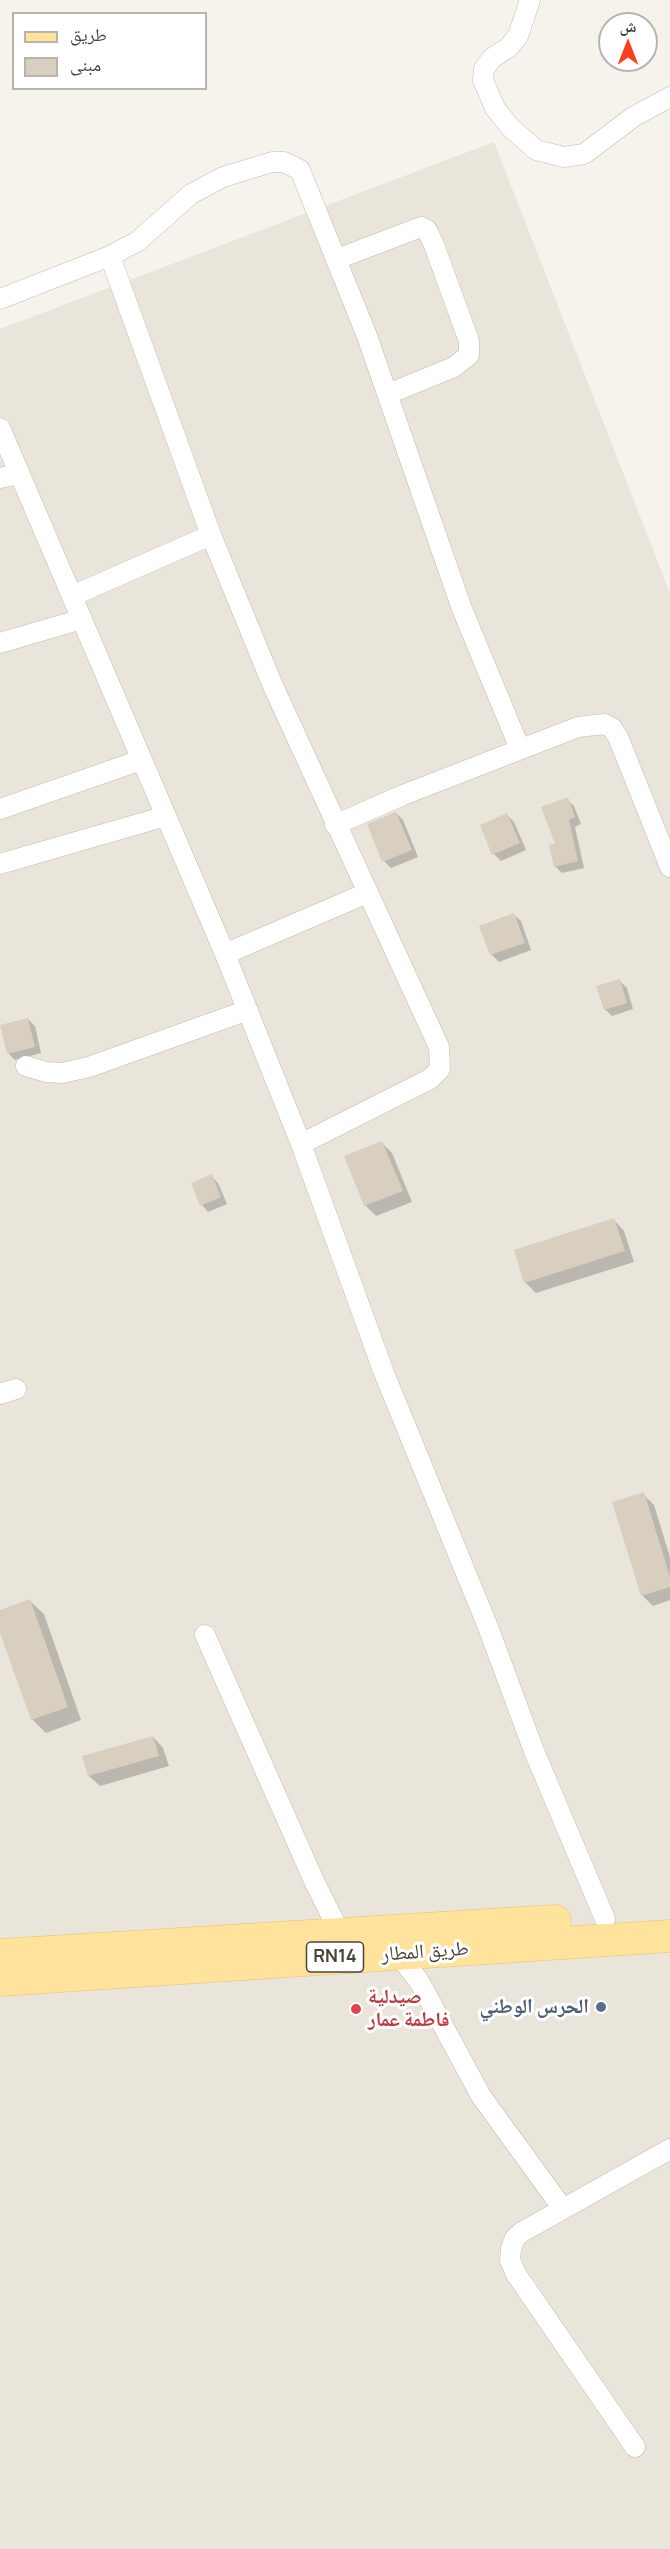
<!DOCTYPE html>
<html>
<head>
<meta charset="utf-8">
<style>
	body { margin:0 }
	#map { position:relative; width:670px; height:2549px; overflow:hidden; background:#f6f3ec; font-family:Manrope,"Noto Naskh Arabic",sans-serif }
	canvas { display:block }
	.legend { position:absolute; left:12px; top:12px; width:195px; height:78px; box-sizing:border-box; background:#fff; border:2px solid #b7b4b0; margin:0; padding:8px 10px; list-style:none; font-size:18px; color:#4b4439 }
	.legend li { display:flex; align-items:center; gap:12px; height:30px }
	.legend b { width:30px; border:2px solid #b7b4b0 }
	.north { position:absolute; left:598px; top:12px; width:60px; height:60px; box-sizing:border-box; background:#fff; border:2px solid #b7b4b0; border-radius:50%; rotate:0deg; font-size:16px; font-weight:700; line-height:24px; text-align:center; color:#4b4439 }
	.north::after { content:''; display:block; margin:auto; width:21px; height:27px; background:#fc3f1d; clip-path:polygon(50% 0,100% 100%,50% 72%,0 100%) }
</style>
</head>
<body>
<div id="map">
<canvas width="670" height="2549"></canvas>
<ul class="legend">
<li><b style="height:8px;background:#ffe39c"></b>طريق</li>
<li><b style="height:16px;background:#d8cfc1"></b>مبنى</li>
</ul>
<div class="north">ش</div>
</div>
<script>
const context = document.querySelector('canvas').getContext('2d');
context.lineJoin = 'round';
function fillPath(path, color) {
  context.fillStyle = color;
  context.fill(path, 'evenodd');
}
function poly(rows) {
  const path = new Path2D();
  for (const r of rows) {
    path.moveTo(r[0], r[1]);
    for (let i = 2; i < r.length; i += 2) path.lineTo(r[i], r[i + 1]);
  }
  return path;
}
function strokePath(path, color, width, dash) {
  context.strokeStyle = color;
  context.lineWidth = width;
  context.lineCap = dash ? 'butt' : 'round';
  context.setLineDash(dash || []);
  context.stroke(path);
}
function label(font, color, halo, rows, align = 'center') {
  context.font = font + ' Manrope,"Noto Naskh Arabic",sans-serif';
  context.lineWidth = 6;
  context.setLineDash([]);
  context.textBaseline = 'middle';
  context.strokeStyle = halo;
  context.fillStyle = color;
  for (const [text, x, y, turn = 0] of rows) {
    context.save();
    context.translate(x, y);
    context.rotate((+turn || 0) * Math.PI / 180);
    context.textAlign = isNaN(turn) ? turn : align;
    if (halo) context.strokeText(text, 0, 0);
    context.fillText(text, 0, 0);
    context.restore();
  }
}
fillPath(poly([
	[494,142,670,593,670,2549,0,2549,0,329]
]), '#eae5da');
fillPath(poly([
	[567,799,574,806,581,824,575,827,584,868,562,873,555,866,557,845],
	[396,813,403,820,418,857,391,868,384,861],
	[507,815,514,822,526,850,501,861,494,854],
	[514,915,521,921,531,950,499,962,492,955,481,926],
	[620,981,627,988,633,1009,612,1016,605,1009],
	[28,1019,35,1026,41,1053,15,1060,8,1053],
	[382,1143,392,1153,412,1202,376,1216,366,1206,346,1157],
	[211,1176,218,1183,227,1204,208,1212,202,1205],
	[614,1220,624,1231,634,1262,536,1293,526,1283,516,1251],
	[643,1494,654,1505,670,1557,670,1600,653,1606,642,1595],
	[30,1601,44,1614,81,1720,46,1733,32,1719,0,1628,0,1611],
	[153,1737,163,1748,169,1766,100,1786,89,1776]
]), '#0003');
fillPath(poly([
	[568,797,575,817,569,820,578,861,554,867,549,845,555,844,541,807],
	[396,812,412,850,382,862,367,824],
	[507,813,520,843,492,855,480,825],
	[514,913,525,943,490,955,479,926],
	[620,979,627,1003,604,1010,596,986],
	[28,1018,35,1047,7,1054,0,1025],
	[382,1141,403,1191,364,1206,344,1156],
	[212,1174,221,1197,200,1206,191,1183],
	[614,1218,625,1251,524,1283,514,1250],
	[644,1492,670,1577,670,1587,641,1596,612,1502],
	[30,1599,68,1707,31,1720,0,1633,0,1610],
	[153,1736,159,1756,88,1776,82,1756]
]), '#d8cfc1');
const street = poly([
	[530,0,518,36,508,48,492,58,484,69,483,80,495,108,510,127,536,150,564,157,584,154,633,117,670,97],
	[110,256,211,535,273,686,439,1047,440,1069,430,1079,301,1144],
	[337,259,421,227,427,230,434,245,469,341,469,355,454,367,388,394],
	[0,299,110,256,138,241,191,194,223,177,272,162,284,162,300,170,367,336,462,609,520,749],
	[0,428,225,954,301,1144,384,1373,488,1627,534,1751,605,1919],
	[0,478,19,474],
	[72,596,211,535],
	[0,643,82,619],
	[0,809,141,760],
	[335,825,403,795,578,727,604,724,612,728,618,737,670,867],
	[0,864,166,816],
	[225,954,367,893],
	[26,1066,46,1072,62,1073,89,1067,248,1010],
	[0,1394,16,1389],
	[205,1635,315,1883,340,1933],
	[397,1953,419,1981,481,2096,563,2209],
	[635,2447,516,2274,510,2260,511,2249,515,2238,522,2232,670,2149]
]);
const primary = poly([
	[0,1955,555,1921],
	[0,1980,670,1936]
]);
strokePath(street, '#c2bbae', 21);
strokePath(primary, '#e6c16a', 33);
strokePath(street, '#fff', 20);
strokePath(primary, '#ffe39c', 32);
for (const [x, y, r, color] of [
	[601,2007,6,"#5c6f8a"],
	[356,2009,6,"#e0444e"]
]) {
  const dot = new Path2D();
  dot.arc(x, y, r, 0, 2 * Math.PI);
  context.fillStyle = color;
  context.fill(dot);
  strokePath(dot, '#fff', 2);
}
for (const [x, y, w] of [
	[335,1957,57]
]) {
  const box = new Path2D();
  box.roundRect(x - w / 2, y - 15, w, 30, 4.5);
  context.fillStyle = '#fff';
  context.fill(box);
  strokePath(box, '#4b4439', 1.5);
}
label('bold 18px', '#4b4439', null, [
	["RN14",335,1957]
]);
label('20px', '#4b4439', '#fff', [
	["طريق المطار",425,1952,-4]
]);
label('bold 20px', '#be3a42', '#fff', [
	["صيدلية",368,1997],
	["فاطمة عمار",368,2020]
], 'left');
label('bold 20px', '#4e5e75', '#fff', [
	["الحرس الوطني",589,2007]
], 'right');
</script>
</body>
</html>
